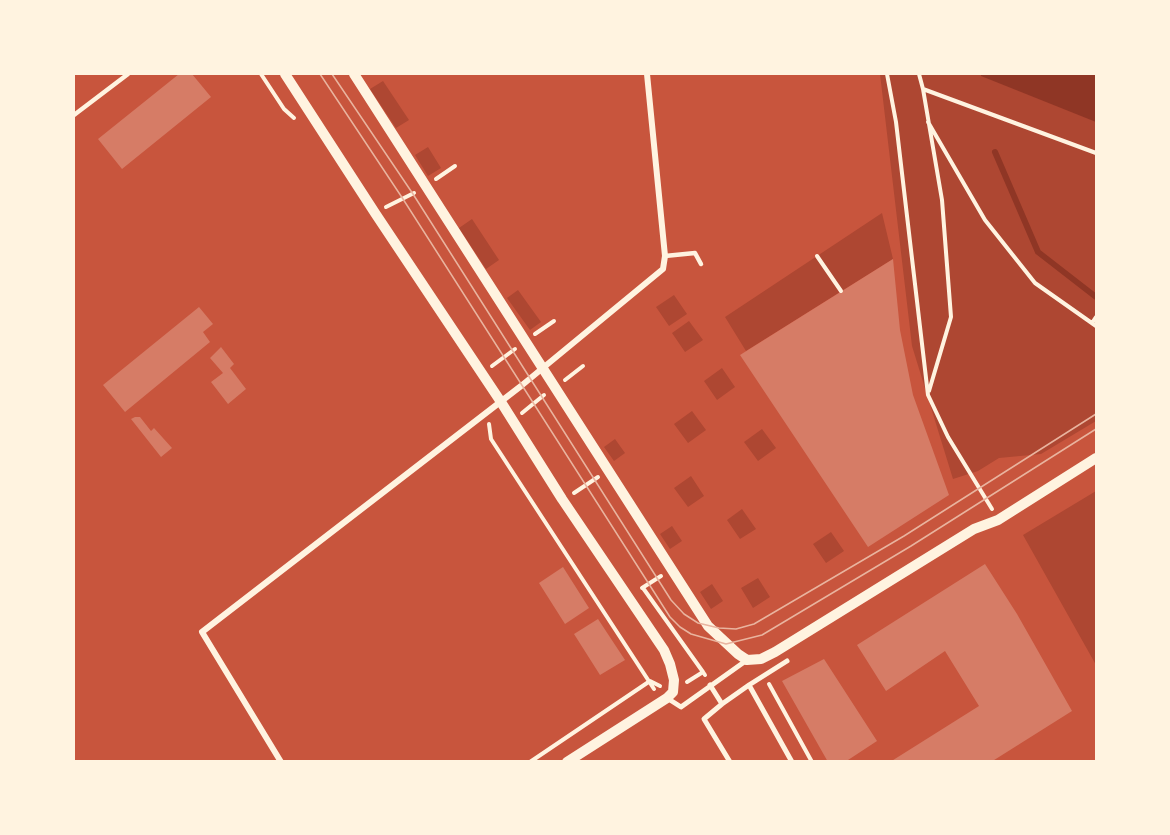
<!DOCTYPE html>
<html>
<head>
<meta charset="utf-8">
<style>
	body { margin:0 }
	#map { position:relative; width:1170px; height:835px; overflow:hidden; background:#c8553d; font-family:"DejaVu Sans",sans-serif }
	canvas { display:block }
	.frame { position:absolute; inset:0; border:75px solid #fff3e0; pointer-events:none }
</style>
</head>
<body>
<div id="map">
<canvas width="1170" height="835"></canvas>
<div class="frame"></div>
</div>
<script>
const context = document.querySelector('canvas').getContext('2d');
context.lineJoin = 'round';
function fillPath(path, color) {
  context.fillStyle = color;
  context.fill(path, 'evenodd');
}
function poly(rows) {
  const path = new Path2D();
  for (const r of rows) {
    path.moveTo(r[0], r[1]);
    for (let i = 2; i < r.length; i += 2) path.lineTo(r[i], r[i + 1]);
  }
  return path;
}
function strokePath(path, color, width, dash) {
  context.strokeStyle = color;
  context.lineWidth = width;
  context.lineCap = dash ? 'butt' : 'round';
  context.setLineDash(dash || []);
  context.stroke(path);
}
fillPath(poly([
	[880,74,1096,74,1096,421,1041,454,999,458,978,471,953,479,912,346],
	[383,81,409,120,396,128,370,89],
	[428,147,441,168,428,176,415,155],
	[882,213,893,259,746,351,725,317],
	[472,219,499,260,486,269,459,228],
	[518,290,541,322,530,330,507,298],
	[674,295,687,314,669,326,656,307],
	[689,321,703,340,685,352,672,333],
	[722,368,735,387,717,400,704,381],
	[692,411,706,430,688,443,674,424],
	[762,429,776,448,758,461,744,442],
	[615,439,625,453,614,461,604,447],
	[691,476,704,496,688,507,674,488],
	[1096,491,1096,665,1023,535],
	[742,509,756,529,740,539,727,520],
	[672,526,682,541,670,549,660,534],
	[831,532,844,551,826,563,813,544],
	[758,578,770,597,753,608,741,588],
	[712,584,723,601,711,609,700,592]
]), '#ae4732');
fillPath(poly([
	[981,74,1096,74,1096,122,981,76]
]), '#8f3625');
strokePath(poly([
	[995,152,1038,252,1096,297]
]), '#8f3625', 6);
fillPath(poly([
	[179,74,192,74,211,97,122,169,98,139],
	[893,259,900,330,913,395,949,495,868,547,740,355],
	[199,307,213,324,203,332,210,342,125,412,103,385],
	[221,347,234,364,230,368,246,389,228,404,211,382,223,373,210,358],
	[135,417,140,417,151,431,154,428,172,448,161,457,131,419],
	[985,564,1017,614,1072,711,991,762,890,762,979,706,945,651,886,691,857,645],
	[563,567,589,608,565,624,539,583],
	[598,619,625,660,600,675,574,634],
	[824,659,877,741,845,762,828,762,782,681]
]), '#d67c66');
strokePath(poly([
	[261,74,284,109,294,118],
	[887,74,896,122,928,395,948,437,992,509],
	[919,74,923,89,1096,153],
	[923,89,942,200,951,317,929,391],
	[928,122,985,220,1035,283,1096,326],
	[436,179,455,166],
	[386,207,414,193],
	[817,256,841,291],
	[1092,323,1096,317],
	[535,334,554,321],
	[492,366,515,349],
	[565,380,583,366],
	[522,413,544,395],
	[489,424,491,439,654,689],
	[574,493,598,477],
	[642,588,661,576],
	[643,588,703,672],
	[687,682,703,672,705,675],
	[769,684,812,762],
	[530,762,650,681,660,686]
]), '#fff3e0', 4);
strokePath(poly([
	[74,115,128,74],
	[665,256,695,253,701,264]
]), '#fff3e0', 4.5);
strokePath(poly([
	[710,685,722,704,704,719,730,762],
	[749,685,787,661],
	[667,698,681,707,747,660],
	[722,704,749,685,792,762]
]), '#fff3e0', 5);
strokePath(poly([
	[281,762,202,632,521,386,663,269,665,256,647,74]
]), '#fff3e0', 6);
strokePath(poly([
	[285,74,375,213,501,402,562,499,664,650,670,664,674,680,673,692,667,698,567,762],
	[354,74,708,626,738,654,747,660,761,659,775,652,974,529,998,520,1096,458]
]), '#fff3e0', 10);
strokePath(poly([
	[320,74,403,199,670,617,680,627,691,634,726,644,762,635,911,546,1096,429],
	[332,74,413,194,671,600,684,614,698,623,719,628,736,629,754,624,904,536,1096,414]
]), '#e9b49f', 1.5);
</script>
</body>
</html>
